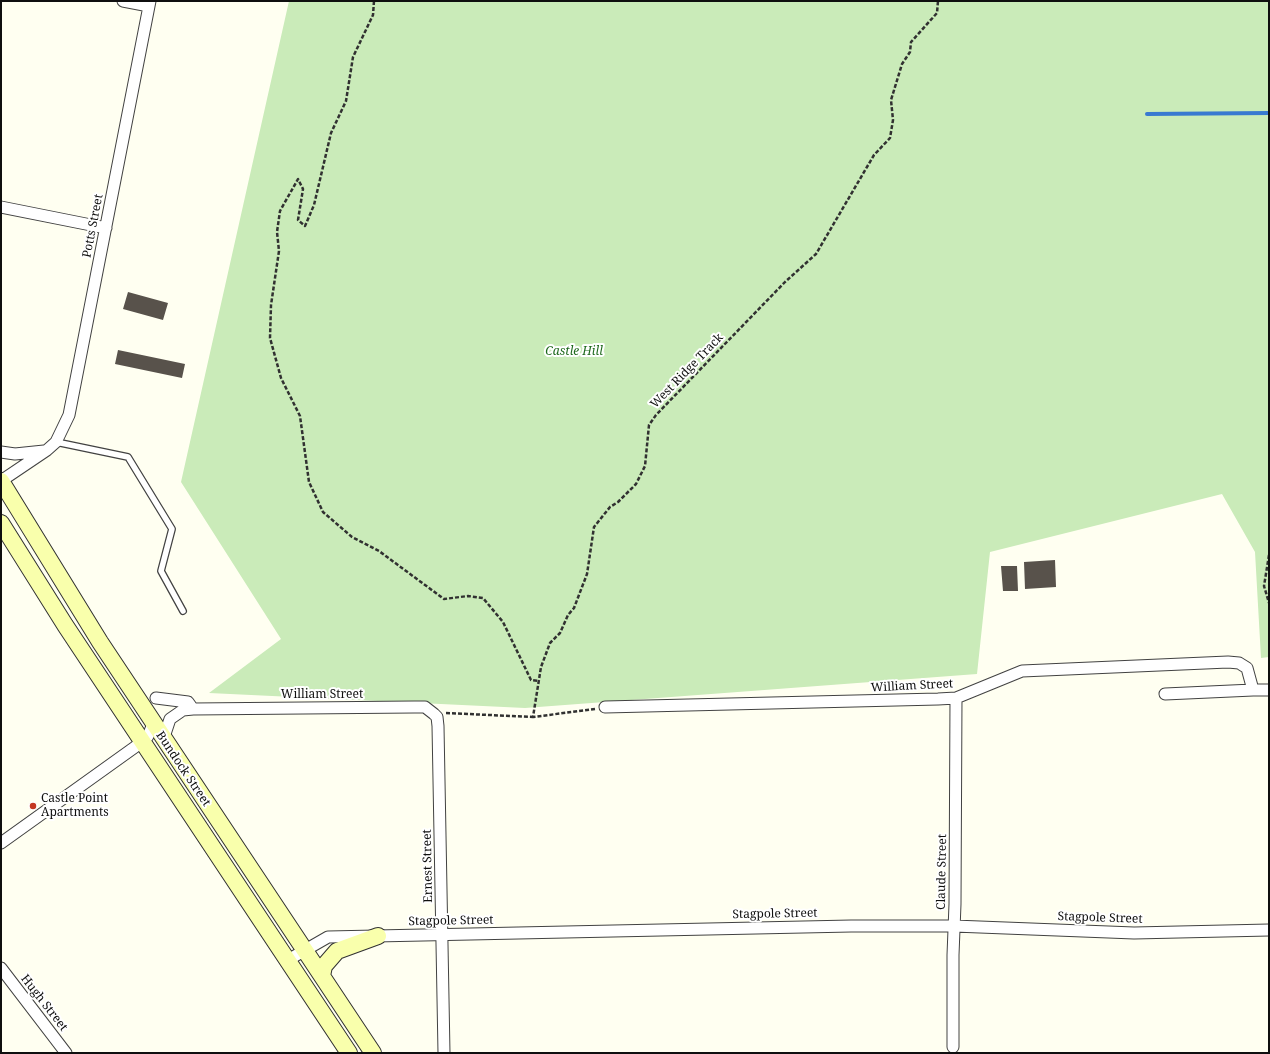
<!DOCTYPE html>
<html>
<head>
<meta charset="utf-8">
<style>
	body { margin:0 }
	#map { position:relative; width:1270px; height:1054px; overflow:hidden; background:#fffff1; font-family:"Noto Serif",serif }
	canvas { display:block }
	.frame { position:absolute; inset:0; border:2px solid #0f0f0f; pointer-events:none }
</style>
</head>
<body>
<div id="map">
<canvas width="1270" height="1054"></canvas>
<div class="frame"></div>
</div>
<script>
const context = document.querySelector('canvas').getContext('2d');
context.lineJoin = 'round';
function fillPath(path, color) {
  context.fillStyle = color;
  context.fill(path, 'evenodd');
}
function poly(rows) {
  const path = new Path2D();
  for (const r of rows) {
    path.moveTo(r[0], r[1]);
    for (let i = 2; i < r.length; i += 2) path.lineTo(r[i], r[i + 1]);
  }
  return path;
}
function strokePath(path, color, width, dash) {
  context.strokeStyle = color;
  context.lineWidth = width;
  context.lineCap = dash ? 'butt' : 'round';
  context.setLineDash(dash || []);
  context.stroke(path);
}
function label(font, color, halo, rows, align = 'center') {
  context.font = font + ' "Noto Serif",serif';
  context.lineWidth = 4;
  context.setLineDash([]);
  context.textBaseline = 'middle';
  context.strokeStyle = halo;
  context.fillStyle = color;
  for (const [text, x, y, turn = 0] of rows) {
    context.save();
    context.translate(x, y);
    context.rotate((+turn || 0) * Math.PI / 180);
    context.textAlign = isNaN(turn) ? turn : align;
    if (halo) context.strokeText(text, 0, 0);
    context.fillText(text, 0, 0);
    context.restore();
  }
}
fillPath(poly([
	[289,1,1269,1,1269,657,1261,658,1255,552,1222,494,990,552,977,674,525,708,209,693,281,639,181,482]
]), '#caebb9');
strokePath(poly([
	[1147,114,1269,113]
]), '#3879d1', 4);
fillPath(poly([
	[128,292,168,303,163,320,123,309],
	[118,350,185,364,182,378,115,364],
	[1055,560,1056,587,1025,589,1024,562],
	[1001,566,1017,566,1018,591,1003,591]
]), '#58524b');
const service = poly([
	[56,442,128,457,172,529,161,571,183,611]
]);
const minor = poly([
	[123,1,149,6],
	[1,207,106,228],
	[1,452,15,454,44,451],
	[1,481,47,450,56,442,69,415,150,1],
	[1165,694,1253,690],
	[156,698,188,702,193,709,414,707,425,707,434,714,437,717,438,726,444,1053],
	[605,707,938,699,956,698,1022,671,1228,662,1239,663,1247,668,1253,690,1269,690],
	[163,740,170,719,183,710,193,709],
	[1,843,142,742,148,736,153,724],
	[288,960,328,937,851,926,954,926,1134,933,1269,930],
	[1,968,66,1053],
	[953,1047,953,955,955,904,956,698]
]);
const secondary = poly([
	[1,481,100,642,373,1053],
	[1,523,65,625,349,1053],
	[322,976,324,966,337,951,378,936]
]);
strokePath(service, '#424242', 8);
strokePath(minor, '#424242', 13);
strokePath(secondary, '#313131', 18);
strokePath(poly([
	[374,1,373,15,353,57,346,101,331,133,314,205,305,226,298,220,303,189,298,179,280,211,277,232,279,251,271,305,270,338,281,378,300,416,309,482,323,512,352,537,379,551,444,599,468,596,483,598,503,622,531,680,539,681],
	[1269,555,1264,586,1269,603],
	[595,709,533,717,541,667,550,643,560,633,568,615,574,608,587,574,594,527,610,507,618,502,636,484,645,466,649,425,656,415,785,282,816,254,874,155,890,138,893,120,891,100,902,64,910,52,911,42,937,13,938,1],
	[446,713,533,717]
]), '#313131', 2.5, [4, 2]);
strokePath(service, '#fff', 5.5);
strokePath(minor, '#fff', 11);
strokePath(secondary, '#f9ffac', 16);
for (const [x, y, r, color] of [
	[33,806,4,"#c43722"]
]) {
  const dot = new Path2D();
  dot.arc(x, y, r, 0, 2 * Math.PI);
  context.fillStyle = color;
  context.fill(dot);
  strokePath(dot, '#fff', 1.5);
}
label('12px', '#0f0f0f', '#fff', [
	["Potts Street",93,226,-79],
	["West Ridge Track",687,371,-46],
	["William Street",912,686,-3],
	["William Street",322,695],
	["Bundock Street",183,769,56],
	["Ernest Street",428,866,-91],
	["Claude Street",942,872,-89],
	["Stagpole Street",775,914,-1],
	["Stagpole Street",1100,918,2],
	["Stagpole Street",451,921,-1],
	["Hugh Street",44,1003,52]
]);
label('italic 12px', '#1e691c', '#fff', [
	["Castle Hill",574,352]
]);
label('12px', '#0f0f0f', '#fff', [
	["Castle Point",41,799],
	["Apartments",41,813]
], 'left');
</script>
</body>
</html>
